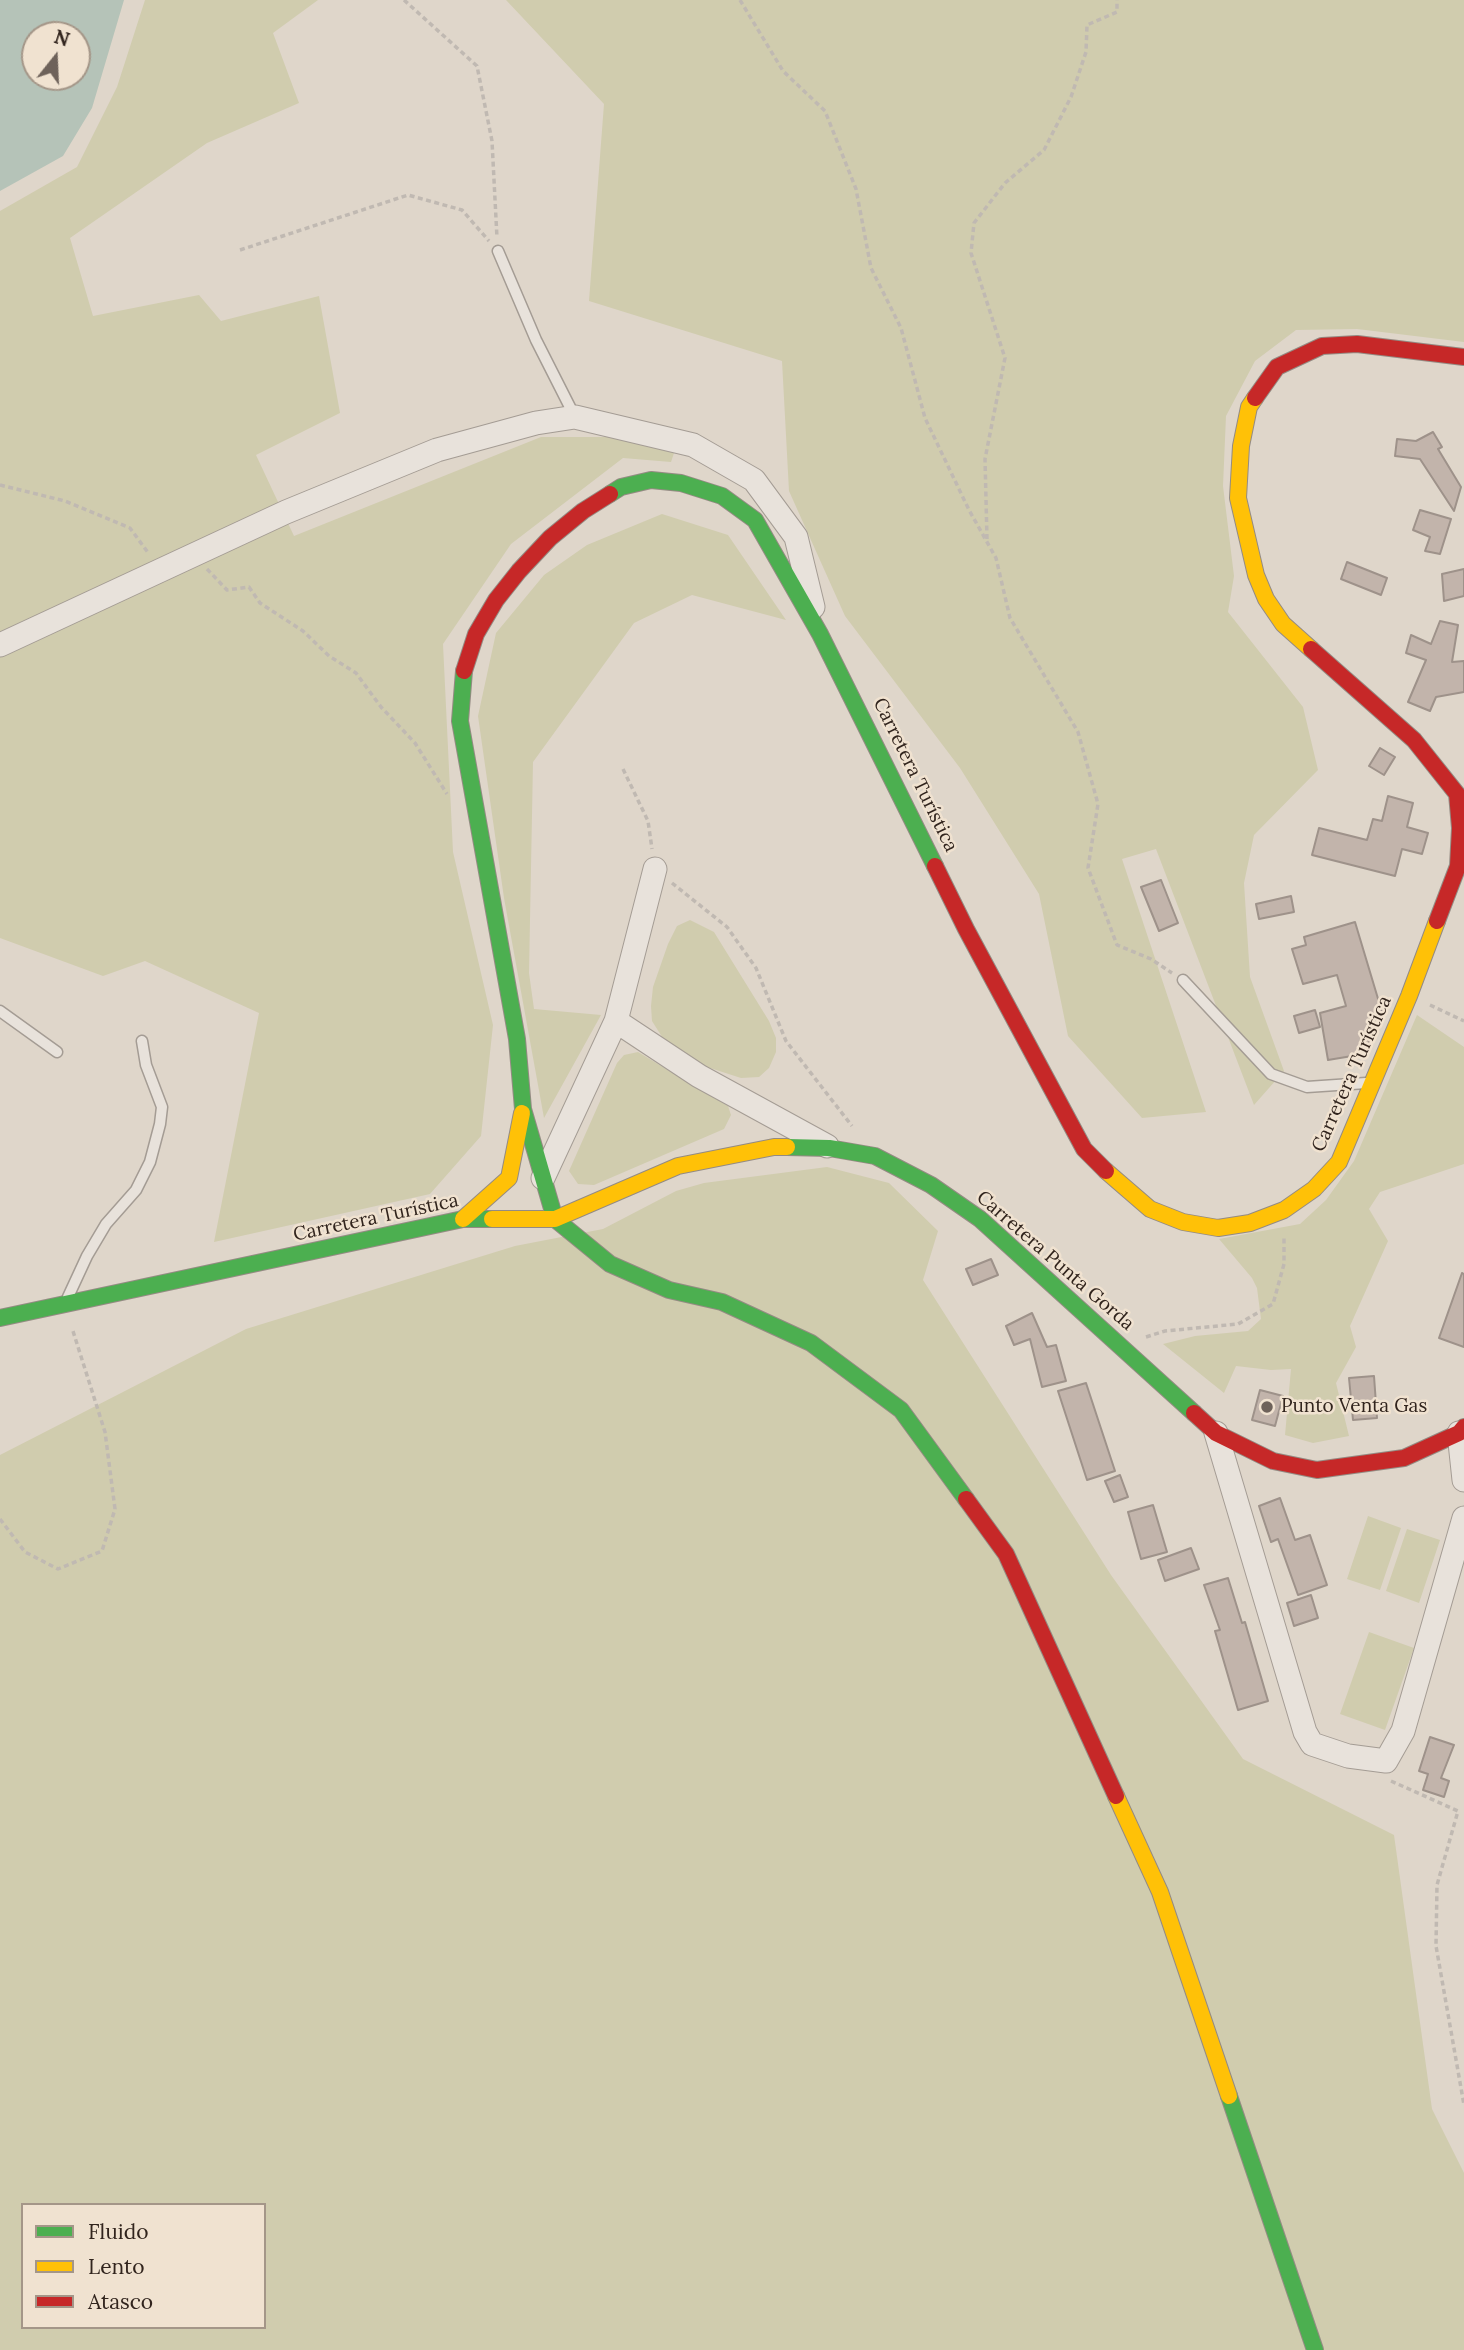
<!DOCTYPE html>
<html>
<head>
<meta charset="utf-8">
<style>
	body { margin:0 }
	#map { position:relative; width:1464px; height:2350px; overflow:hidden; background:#dfd6ca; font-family:Lora,serif }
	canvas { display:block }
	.legend { position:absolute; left:21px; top:2203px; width:245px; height:126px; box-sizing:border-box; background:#f0e2d0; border:2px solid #a49688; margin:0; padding:9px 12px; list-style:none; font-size:21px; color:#31241d }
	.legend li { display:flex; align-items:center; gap:14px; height:35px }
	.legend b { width:35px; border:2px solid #a49688 }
	.north { position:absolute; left:21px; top:21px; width:70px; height:70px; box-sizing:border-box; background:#f0e2d0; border:2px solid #a49688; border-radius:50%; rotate:18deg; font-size:19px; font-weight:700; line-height:28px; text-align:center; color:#31241d }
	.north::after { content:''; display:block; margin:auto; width:24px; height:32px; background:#6e625a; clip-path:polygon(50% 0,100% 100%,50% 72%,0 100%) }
</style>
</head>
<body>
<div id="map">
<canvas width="1464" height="2350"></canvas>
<ul class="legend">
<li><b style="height:9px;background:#4caf50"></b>Fluido</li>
<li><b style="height:9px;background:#ffc107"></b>Lento</li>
<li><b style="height:9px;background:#c62828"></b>Atasco</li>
</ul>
<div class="north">N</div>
</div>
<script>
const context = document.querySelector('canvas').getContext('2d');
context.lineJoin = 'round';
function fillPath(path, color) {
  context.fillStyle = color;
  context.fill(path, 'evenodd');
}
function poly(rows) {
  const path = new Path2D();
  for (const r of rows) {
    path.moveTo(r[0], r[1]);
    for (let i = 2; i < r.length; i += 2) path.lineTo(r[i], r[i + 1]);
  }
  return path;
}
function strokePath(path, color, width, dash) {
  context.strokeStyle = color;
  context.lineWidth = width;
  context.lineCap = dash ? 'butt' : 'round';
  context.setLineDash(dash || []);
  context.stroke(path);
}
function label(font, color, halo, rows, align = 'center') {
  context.font = font + ' Lora,serif';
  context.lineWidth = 5;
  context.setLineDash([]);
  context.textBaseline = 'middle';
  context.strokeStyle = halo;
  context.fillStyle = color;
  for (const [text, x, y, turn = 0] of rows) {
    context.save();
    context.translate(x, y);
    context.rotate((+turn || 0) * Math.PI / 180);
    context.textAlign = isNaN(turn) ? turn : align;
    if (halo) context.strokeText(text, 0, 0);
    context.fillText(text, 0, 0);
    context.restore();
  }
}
fillPath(poly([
	[145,0,318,0,273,33,299,103,207,143,70,238,93,316,199,295,221,321,319,296,340,413,256,455,294,536,541,437,612,437,676,447,671,462,623,458,511,544,443,644,453,852,493,1025,481,1136,430,1194,214,1242,259,1013,145,961,103,976,0,938,0,211,77,167,117,87],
	[506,0,1464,0,1464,342,1357,329,1296,330,1255,361,1226,416,1223,486,1234,576,1228,612,1303,707,1318,770,1254,835,1244,883,1250,977,1284,1071,1254,1105,1156,849,1122,859,1206,1112,1142,1118,1068,1036,1039,894,960,768,845,616,789,491,782,361,589,301,604,104],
	[662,514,728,535,786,620,692,595,634,623,533,762,529,973,534,1009,601,1015,544,1118,504,898,478,716,496,633,544,575,587,545],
	[690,920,714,932,769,1021,776,1038,776,1052,769,1068,759,1077,741,1078,707,1067,664,1040,652,1021,651,1006,653,987,668,944,677,926],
	[1417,1015,1464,1047,1464,1164,1380,1192,1369,1209,1388,1241,1350,1326,1356,1347,1336,1383,1349,1436,1313,1443,1285,1435,1291,1369,1271,1370,1236,1366,1224,1393,1163,1344,1195,1336,1248,1331,1261,1319,1257,1288,1252,1278,1219,1239,1300,1224,1326,1200,1354,1161],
	[638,1052,728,1106,731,1115,724,1129,594,1185,578,1184,569,1171,617,1063,624,1055],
	[827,1167,889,1183,938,1231,923,1280,1111,1575,1243,1759,1394,1835,1432,2109,1464,2173,1464,2350,0,2350,0,1455,246,1329,515,1246,603,1229,676,1191,704,1183],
	[23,2205,264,2205,264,2327,23,2327],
	[1368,1516,1401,1528,1380,1590,1347,1579],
	[1407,1529,1440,1540,1419,1603,1386,1591],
	[1369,1632,1414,1648,1385,1730,1340,1714]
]), '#d0ccae');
fillPath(poly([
	[0,0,124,0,92,108,63,156,0,191],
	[35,35,77,35,77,77,35,77]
]), '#b5c3b8');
const building = poly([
	[1433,432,1442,447,1438,449,1461,487,1454,511,1420,459,1395,456,1397,439,1416,441,1433,432],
	[1420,510,1451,519,1440,554,1425,551,1430,537,1413,530,1420,510],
	[1347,562,1387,578,1381,595,1341,579,1347,562],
	[1464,569,1464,596,1444,601,1442,574,1464,569],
	[1440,621,1458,625,1452,662,1464,661,1464,692,1436,697,1430,711,1408,702,1426,660,1406,653,1411,635,1431,644,1440,621],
	[1380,748,1395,757,1384,775,1369,766,1380,748],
	[1388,796,1413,803,1407,827,1428,833,1422,854,1402,849,1395,876,1312,855,1319,828,1367,840,1373,819,1382,821,1388,796],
	[1161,880,1178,923,1159,931,1141,887,1161,880],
	[1291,896,1294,912,1259,919,1256,904,1291,896],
	[1355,922,1382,1012,1380,1018,1374,1020,1375,1029,1364,1054,1328,1060,1320,1013,1346,1006,1337,975,1303,984,1292,949,1306,945,1304,937,1355,922],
	[1315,1010,1320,1027,1299,1033,1294,1016,1315,1010],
	[991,1259,998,1275,973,1285,966,1269,991,1259],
	[1462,1273,1464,1274,1464,1347,1439,1338,1462,1273],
	[1032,1313,1047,1347,1056,1345,1066,1381,1042,1387,1030,1339,1014,1345,1006,1326,1032,1313],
	[1374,1376,1377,1418,1353,1420,1349,1378,1374,1376],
	[1086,1383,1115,1471,1087,1480,1058,1391,1086,1383],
	[1260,1390,1283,1396,1275,1426,1252,1420,1260,1390],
	[1120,1475,1128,1497,1114,1502,1105,1481,1120,1475],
	[1280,1498,1295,1540,1310,1535,1327,1585,1298,1595,1278,1539,1271,1542,1259,1506,1280,1498],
	[1153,1505,1167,1552,1141,1559,1128,1512,1153,1505],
	[1191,1548,1199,1569,1165,1581,1158,1560,1191,1548],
	[1228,1578,1242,1623,1245,1622,1268,1701,1238,1710,1215,1631,1220,1630,1204,1585,1228,1578],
	[1311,1595,1318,1618,1294,1626,1287,1603,1311,1595],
	[1430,1737,1454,1745,1441,1778,1449,1781,1444,1797,1423,1790,1428,1774,1419,1771,1430,1737]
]);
fillPath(building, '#c2b4ab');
strokePath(building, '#9e928a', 2);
const lane = poly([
	[498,251,536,340,575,417],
	[1183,980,1271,1074,1307,1087,1366,1083],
	[0,1011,57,1052],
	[68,1297,87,1256,106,1224,136,1190,150,1162,160,1124,162,1107,146,1065,142,1041]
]);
const street = poly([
	[0,645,286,512,437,450,536,423,575,417,693,445,754,480,796,537,813,607],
	[616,1021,699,1076,827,1146],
	[543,1178,616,1021,655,869],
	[1216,1433,1305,1732,1312,1744,1348,1756,1386,1761,1403,1731,1464,1518],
	[1459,1433,1464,1480]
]);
const fast = poly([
	[610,494,621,487,651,480,681,483,722,496,755,520,820,634,935,866],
	[464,671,460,721,517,1039,523,1109,555,1219],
	[787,1147,829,1148,875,1156,931,1185,980,1219,1194,1413],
	[555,1219,610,1264,669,1290,722,1302,811,1343,901,1410,966,1499],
	[0,1318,463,1219,492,1219],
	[1229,2096,1315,2350]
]);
const slow = poly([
	[1255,398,1249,407,1241,446,1238,498,1256,575,1266,599,1283,624,1311,649],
	[1106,1171,1150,1209,1183,1222,1218,1228,1250,1223,1284,1210,1314,1189,1339,1162,1409,996,1437,921],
	[463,1219,509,1178,522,1113],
	[492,1219,555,1219,678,1166,774,1147,787,1147],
	[1116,1796,1160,1892,1229,2096]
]);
const jam = poly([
	[1255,398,1277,367,1322,346,1357,344,1464,357],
	[1311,649,1414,740,1457,794,1460,828,1458,866,1437,921],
	[464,671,476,634,496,600,519,571,550,538,583,511,610,494],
	[935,866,966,929,1084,1149,1106,1171],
	[1194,1413,1216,1433,1273,1461,1317,1470,1404,1458,1459,1433,1464,1427],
	[966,1499,1006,1554,1116,1796]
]);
strokePath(lane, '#a49c94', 13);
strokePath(street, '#a49c94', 25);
strokePath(fast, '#948b83', 18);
strokePath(slow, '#948b83', 18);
strokePath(jam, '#948b83', 18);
strokePath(poly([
	[404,0,477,66,492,141,497,238],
	[740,0,783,71,825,111,856,189,871,268,901,328,925,418,969,510,996,558,1010,618,1078,732,1098,804,1088,868,1117,945,1151,959,1172,973],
	[240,250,408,195,462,210,489,241],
	[0,485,65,501,130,528,149,554],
	[987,539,985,459,1005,358,971,253,974,223,1005,183,1044,150,1071,97,1086,52,1087,25,1117,12,1117,0],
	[207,569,227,590,249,587,260,603,303,631,329,656,356,673,381,707,415,743,447,794],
	[623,769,648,821,652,849],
	[672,883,727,927,756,968,786,1041,852,1126],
	[1430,1005,1464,1021],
	[1146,1337,1165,1331,1238,1324,1273,1304,1284,1264,1284,1237],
	[0,1519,25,1552,58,1569,102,1551,115,1509,105,1432,72,1328],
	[1391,1781,1458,1811,1437,1885,1436,1946,1464,2105]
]), '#c0b9b2', 3.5, [5, 3.5]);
strokePath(lane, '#e8e2db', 10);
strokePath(street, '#e8e2db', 23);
strokePath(fast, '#4caf50', 16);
strokePath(slow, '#ffc107', 16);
strokePath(jam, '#c62828', 16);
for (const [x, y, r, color] of [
	[1267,1407,7,"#6e625a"]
]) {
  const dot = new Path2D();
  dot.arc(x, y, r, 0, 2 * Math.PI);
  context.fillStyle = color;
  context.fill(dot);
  strokePath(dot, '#f0e2d0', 2.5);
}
label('19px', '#31241d', '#f0e2d0', [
	["Carretera Turística",915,775,64],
	["Carretera Turística",1352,1074,-66],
	["Carretera Turística",376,1218,-12],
	["Carretera Punta Gorda",1055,1261,41]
]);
label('19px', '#31241d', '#f0e2d0', [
	["Punto Venta Gas",1281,1407]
], 'left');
</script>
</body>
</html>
